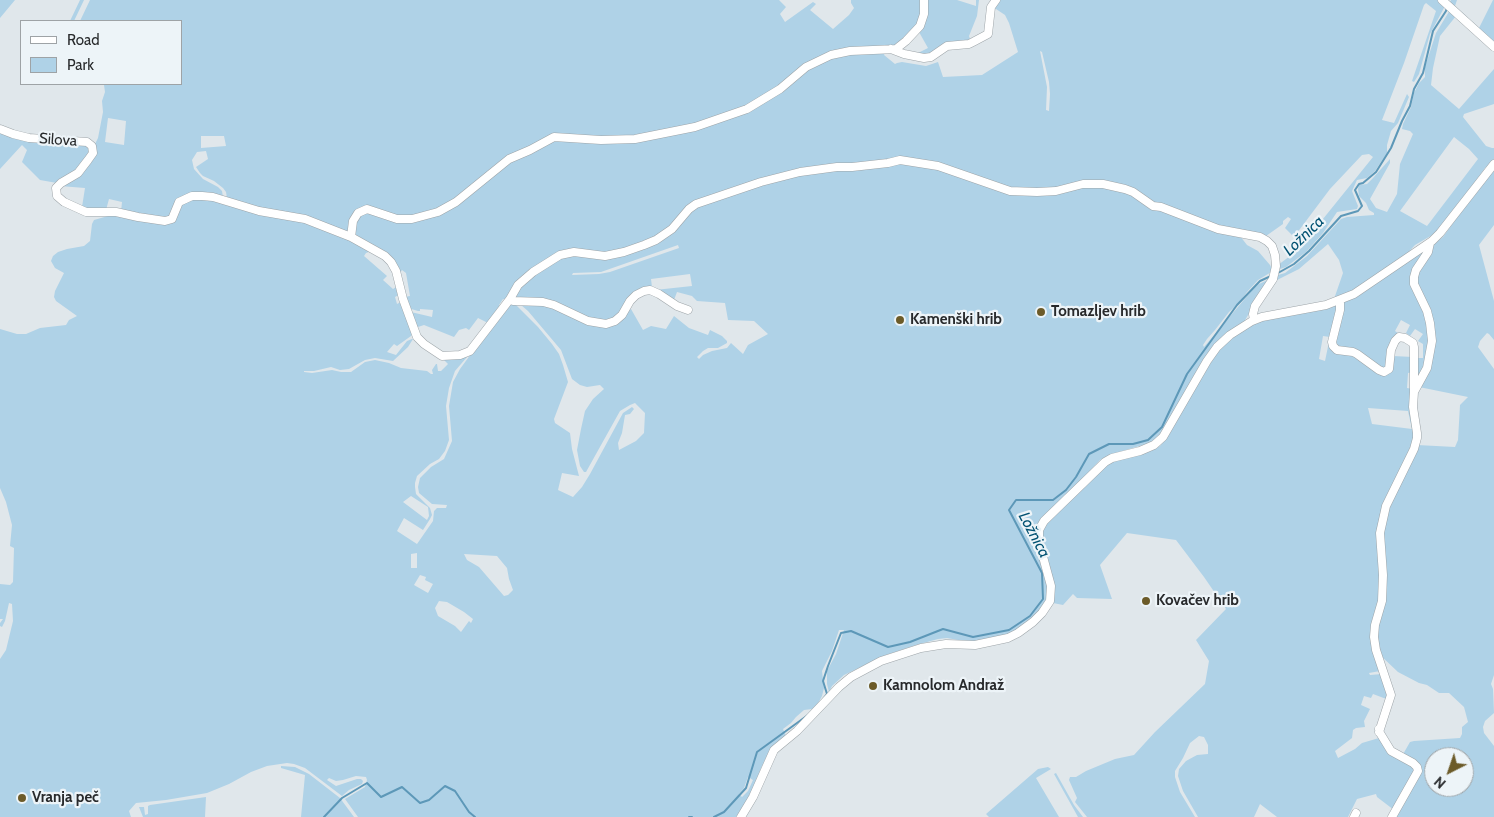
<!DOCTYPE html>
<html>
<head>
<meta charset="utf-8">
<style>
	body { margin:0 }
	#map { position:relative; width:1494px; height:817px; overflow:hidden; background:#e0e7eb; font-family:Cabin,sans-serif }
	canvas { display:block }
	.legend { position:absolute; left:20px; top:20px; width:162px; height:65px; box-sizing:border-box; background:#edf4f8; border:1px solid #9ea3a6; margin:0; padding:6px 9px; list-style:none; font-size:15px; color:#282a2c }
	.legend li { display:flex; align-items:center; gap:10px; height:25px }
	.legend b { width:25px; border:1px solid #9ea3a6 }
	.north { position:absolute; left:1424px; top:747px; width:50px; height:50px; box-sizing:border-box; background:#edf4f8; border:1px solid #9ea3a6; border-radius:50%; rotate:221deg; font-size:14px; font-weight:700; line-height:20px; text-align:center; color:#282a2c }
	.north::after { content:''; display:block; margin:auto; width:18px; height:22px; background:#6c5b29; clip-path:polygon(50% 0,100% 100%,50% 72%,0 100%) }
</style>
</head>
<body>
<div id="map">
<canvas width="1494" height="817"></canvas>
<ul class="legend">
<li><b style="height:6px;background:#fff"></b>Road</li>
<li><b style="height:14px;background:#afd2e7"></b>Park</li>
</ul>
<div class="north">N</div>
</div>
<script>
const context = document.querySelector('canvas').getContext('2d');
context.lineJoin = 'round';
function fillPath(path, color) {
  context.fillStyle = color;
  context.fill(path, 'evenodd');
}
function poly(rows) {
  const path = new Path2D();
  for (const r of rows) {
    path.moveTo(r[0], r[1]);
    for (let i = 2; i < r.length; i += 2) path.lineTo(r[i], r[i + 1]);
  }
  return path;
}
function strokePath(path, color, width, dash) {
  context.strokeStyle = color;
  context.lineWidth = width;
  context.lineCap = dash ? 'butt' : 'round';
  context.setLineDash(dash || []);
  context.stroke(path);
}
function label(font, color, halo, rows, align = 'center') {
  context.font = font + ' Cabin,sans-serif';
  context.lineWidth = 4.5;
  context.setLineDash([]);
  context.textBaseline = 'middle';
  context.strokeStyle = halo;
  context.fillStyle = color;
  for (const [text, x, y, turn = 0] of rows) {
    context.save();
    context.translate(x, y);
    context.rotate((+turn || 0) * Math.PI / 180);
    context.textAlign = isNaN(turn) ? turn : align;
    if (halo) context.strokeText(text, 0, 0);
    context.fillText(text, 0, 0);
    context.restore();
  }
}
fillPath(poly([
	[0,0,15,0,0,18],
	[80,0,84,0,74,21,70,21],
	[90,0,779,0,786,7,780,14,785,22,813,2,816,4,810,10,833,29,849,15,854,8,851,3,851,0,922,0,923,12,920,23,902,43,898,45,896,44,886,51,884,55,895,64,897,63,902,62,926,66,938,62,943,77,982,75,1018,52,1009,23,1005,15,993,7,997,0,1440,0,1445,6,1430,34,1419,74,1414,82,1412,81,1436,11,1426,3,1424,5,1404,63,1382,120,1394,123,1407,94,1409,97,1398,123,1391,131,1387,145,1387,153,1375,171,1367,178,1357,180,1352,191,1358,206,1357,209,1337,212,1323,233,1306,252,1286,267,1277,270,1278,265,1290,256,1306,240,1373,157,1369,154,1362,155,1330,189,1294,237,1285,228,1291,219,1288,217,1283,221,1283,224,1266,236,1219,228,1162,205,1153,204,1134,191,1111,183,1088,182,1078,183,1055,190,1023,191,1002,187,939,164,898,158,887,161,853,165,836,165,769,177,698,201,686,210,668,231,660,236,637,247,613,254,605,254,571,251,559,253,540,264,518,283,506,300,503,299,499,305,500,308,488,323,478,318,469,330,466,328,459,330,454,337,424,325,415,328,410,316,411,312,432,317,433,310,420,309,420,311,418,311,408,308,404,297,410,296,406,273,402,270,399,274,394,264,386,255,367,245,356,237,354,228,355,221,358,216,363,212,370,211,400,220,418,219,443,212,465,197,506,163,533,151,532,148,507,158,463,195,445,207,416,218,395,217,373,209,365,208,356,212,353,216,349,229,345,233,309,219,271,212,229,201,227,198,226,192,223,188,214,181,203,176,200,173,196,167,208,159,206,151,197,152,192,160,194,169,203,179,218,187,222,191,223,197,199,193,185,195,175,204,172,214,167,219,121,212,122,202,109,199,106,210,88,209,82,207,85,188,60,186,80,173,89,163,93,156,95,144,98,138,103,112,102,101,105,92,104,85,108,84,181,84,181,21,80,21],
	[1040,51,1042,52,1049,82,1050,94,1049,111,1046,110,1047,87],
	[108,118,126,121,124,145,105,142],
	[201,136,224,136,226,146,201,148],
	[925,0,957,0,976,6,976,0,979,0,977,16,969,36,971,42,961,44,930,56,911,52,918,53,928,48,919,32],
	[1451,0,1457,0,1455,6,1479,28,1493,0,1494,0,1494,45,1449,4],
	[1450,10,1456,16,1440,36,1433,68,1431,85,1459,109,1494,69,1494,104,1464,114,1463,117,1486,146,1492,148,1494,148,1494,160,1485,168,1457,208,1434,234,1415,245,1403,258,1376,276,1352,291,1334,299,1343,273,1339,260,1328,244,1299,269,1273,282,1278,275,1285,273,1307,256,1341,219,1347,217,1374,215,1374,213,1369,210,1366,203,1359,196,1358,189,1359,185,1367,184,1373,178,1390,159,1390,163,1370,199,1376,208,1387,212,1397,194,1400,164,1413,134,1410,131,1402,129,1403,124,1411,107,1414,93,1419,83,1425,77,1425,67,1436,33],
	[1454,137,1469,149,1478,159,1427,226,1400,211],
	[0,131,85,144,91,150,81,167,57,183,40,180,22,162,27,150,22,145,0,169],
	[899,163,937,169,1011,193,1048,195,1088,185,1111,187,1126,191,1133,194,1154,209,1161,209,1184,217,1219,231,1240,236,1247,245,1258,251,1270,265,1273,271,1258,280,1247,292,1238,304,1229,312,1215,330,1207,339,1203,345,1204,347,1254,288,1259,284,1272,278,1268,286,1255,303,1244,322,1220,340,1207,356,1185,391,1166,428,1161,434,1150,443,1112,454,1100,460,1074,488,1041,519,1035,534,1035,545,1046,573,1048,593,1043,607,1036,617,1024,627,1009,634,988,640,969,642,947,638,938,639,916,645,886,655,844,675,832,686,829,692,827,684,827,671,836,654,844,630,839,630,832,651,822,671,824,688,822,696,816,707,812,709,804,710,796,717,791,723,783,729,786,736,771,749,761,768,751,797,736,817,358,817,345,799,365,787,367,780,366,777,356,776,343,780,336,781,329,778,327,780,336,786,357,779,361,779,363,781,362,784,349,790,342,796,305,768,294,764,287,763,267,766,251,772,229,784,207,793,166,800,136,803,129,811,131,817,0,817,0,659,6,650,13,621,12,604,9,603,5,621,2,627,0,626,0,623,3,619,0,619,0,584,10,585,13,582,14,548,10,546,12,525,6,502,0,488,0,329,17,334,26,334,40,328,66,325,69,320,77,316,56,301,54,297,55,291,64,273,55,268,51,261,53,256,58,252,67,249,84,246,90,241,92,224,94,220,115,214,135,220,170,223,176,218,178,211,183,204,190,199,201,197,213,199,243,208,308,222,351,240,371,251,366,253,364,256,387,276,383,280,393,289,398,286,400,294,395,297,397,304,401,302,413,332,411,336,397,346,394,344,387,352,396,355,407,341,412,339,413,339,408,347,393,361,375,358,365,360,349,369,340,370,331,367,314,371,304,371,304,372,312,373,332,370,341,372,351,372,365,362,375,360,389,363,401,368,427,371,431,374,433,374,432,370,436,364,437,364,438,371,441,371,448,364,444,360,445,359,460,358,466,355,467,357,455,371,449,388,446,406,449,440,445,451,439,459,430,464,417,476,415,483,415,487,416,494,430,508,432,515,430,519,423,530,404,518,397,531,417,544,433,521,434,511,437,508,446,508,447,505,432,504,419,493,418,487,420,478,431,467,444,459,452,441,449,406,453,382,460,369,487,332,489,333,490,331,489,330,504,308,509,304,516,305,538,327,552,344,559,354,563,365,568,382,554,419,555,423,570,433,572,449,579,476,562,473,558,490,573,497,582,487,590,474,623,413,632,407,634,409,630,414,625,415,622,433,618,443,619,450,636,441,644,433,645,413,635,403,630,405,620,411,586,472,584,472,580,466,577,450,581,429,585,411,593,399,604,389,600,385,587,387,580,385,572,379,561,350,528,311,521,305,521,304,547,304,586,322,596,326,605,326,611,325,617,322,631,309,643,330,651,326,666,329,674,316,689,328,708,335,710,330,722,336,727,341,727,343,718,348,708,348,703,351,697,357,699,359,703,355,712,351,727,348,731,343,743,354,748,345,768,334,754,321,728,320,725,303,697,301,692,296,677,292,674,300,658,293,645,293,638,296,623,313,613,321,608,323,601,324,592,322,554,303,543,300,519,300,515,297,514,294,516,290,531,275,551,261,566,255,607,257,627,253,644,247,664,237,673,230,686,215,696,207,746,187,801,174],
	[678,245,679,248,610,272,599,274,572,275,573,273,601,272],
	[690,274,692,286,655,290,652,287,651,279],
	[411,496,428,507,429,516,427,520,403,502],
	[417,553,417,568,411,568,411,554],
	[464,554,497,556,507,568,509,579,513,590,508,595,504,596,479,567,467,560],
	[420,575,426,577,425,580,433,584,428,593,414,585],
	[439,601,447,602,464,612,473,619,471,623,469,621,461,632,455,626,438,616,435,608],
	[748,777,753,780,748,791,742,797,739,794,744,788],
	[1494,169,1494,225,1479,245,1494,301,1494,340,1489,334,1487,333,1480,341,1478,347,1494,369,1494,675,1491,684,1493,689,1494,713,1485,721,1483,727,1484,733,1494,746,1494,817,1394,817,1420,769,1402,756,1410,742,1414,741,1460,738,1462,734,1462,727,1468,722,1464,707,1449,693,1439,693,1427,685,1419,683,1398,672,1379,654,1380,671,1369,673,1370,675,1382,674,1389,700,1373,694,1371,698,1364,696,1361,705,1370,709,1364,721,1365,727,1356,728,1353,730,1352,738,1335,751,1338,758,1355,749,1362,743,1379,738,1392,756,1411,765,1413,768,1414,775,1394,810,1377,797,1376,794,1357,799,1348,817,1277,817,1260,804,1254,817,1198,817,1183,791,1178,776,1179,769,1186,761,1197,755,1208,754,1208,745,1204,737,1199,736,1190,743,1183,758,1175,771,1175,777,1180,792,1195,817,1087,817,1075,802,1077,798,1069,780,1070,777,1076,777,1086,771,1115,759,1134,755,1155,732,1205,684,1209,661,1196,640,1226,609,1204,577,1176,540,1127,533,1100,565,1112,599,1077,598,1073,594,1063,605,1053,603,1053,582,1051,572,1043,550,1042,531,1046,524,1102,468,1114,460,1143,454,1160,446,1168,436,1197,384,1222,345,1246,327,1262,321,1338,305,1330,344,1384,374,1393,356,1413,357,1413,372,1408,373,1407,388,1413,389,1417,445,1455,447,1458,440,1460,405,1468,397,1419,387,1433,343,1424,303,1415,276,1433,245,1443,237,1484,180],
	[1323,336,1330,337,1325,361,1319,359],
	[1368,408,1408,411,1412,429,1372,424],
	[1434,757,1464,757,1464,787,1434,787],
	[1425,250,1414,271,1430,340,1426,368,1416,386,1416,358,1423,358,1423,344,1418,341,1423,334,1415,329,1410,336,1406,333,1410,325,1401,320,1395,331,1401,335,1386,370,1334,346,1343,303],
	[281,766,295,767,309,774,340,798,354,817,301,817,305,775,281,768],
	[1048,767,1051,769,1036,778,1059,817,989,817,986,814,1038,769],
	[1056,773,1074,805,1083,817,1078,817,1054,774],
	[206,797,205,817,143,817,139,807,144,807,145,815,148,814,148,806,150,805]
]), '#afd2e7');
strokePath(poly([
	[1278,273,1294,264,1309,251,1341,216,1358,211,1362,206,1355,190,1359,184,1363,183,1376,172,1391,148,1402,121,1410,106,1414,89,1423,73,1433,31,1446,11,1447,7],
	[823,699,827,694,823,681,828,666,841,633,851,631,888,647,910,642,943,629,973,637,1009,630,1030,616,1043,599,1042,573,1009,510,1016,500,1053,500,1066,490,1076,477,1089,454,1109,444,1133,444,1148,440,1162,427,1187,374,1237,305,1260,281,1271,276],
	[324,817,342,798,367,783,381,797,402,787,420,803,429,800,445,786,455,791,469,812,475,817],
	[689,817,692,817],
	[714,817,724,812,746,788,757,752,808,715]
]), '#5d98b8', 2);
const minor = poly([
	[1442,0,1494,47],
	[891,49,904,54,924,58,931,57,947,46,969,44,973,42,988,34,991,7,996,0],
	[0,129,13,134,29,138,87,142,92,146,93,153,88,160,78,173,61,183,56,188,57,196,64,202,86,212,116,212,138,217,165,221,172,219,179,202,192,196,202,196,213,197,259,211,305,219,351,237,385,256,391,262,396,271,403,299,417,337,424,344,442,356,460,355,470,351,510,299,518,285,533,272,560,255,574,252,605,256,624,252,644,245,656,240,672,229,689,209,696,204,761,182,800,172,837,167,852,167,888,163,900,160,938,166,1010,191,1037,192,1056,191,1083,184,1103,184,1125,189,1133,192,1153,206,1161,207,1218,229,1260,237,1267,241,1272,246,1275,255,1276,266,1273,279,1255,306,1253,314,1254,320],
	[351,237,353,221,358,213,367,209,397,219,412,219,438,212,456,202,509,159,530,150,554,137,601,140,635,139,695,127,747,109,780,89,806,67,831,55,850,51,896,49,906,41,920,26,924,14,924,0],
	[1340,300,1340,310,1332,342,1333,346,1337,350,1353,352,1357,354,1379,370,1384,372,1389,369,1391,350,1395,341,1399,337,1405,338,1413,343,1414,347,1414,392,1413,407,1417,433,1417,438,1414,449,1386,506,1380,533,1383,575,1382,601,1375,625,1374,637,1376,650,1391,695,1379,732],
	[513,301,543,302,554,305,588,321,606,324,615,321,622,315,630,301,636,295,644,291,650,290,659,294,677,306,688,310],
	[1415,390,1427,368,1432,341,1430,323,1427,311,1414,284,1414,277,1416,270,1428,252,1430,243],
	[1379,729,1380,733,1391,751,1413,763,1417,767,1418,771,1392,817],
	[741,817,753,797,774,750,797,731,839,687,851,677,881,661,921,648,946,644,975,645,1008,638,1018,633,1033,622,1042,613,1050,601,1051,586,1039,542,1039,530,1044,521,1105,462,1112,458,1140,451,1154,445,1163,437,1207,361,1217,347,1230,335,1252,321,1262,317,1326,305,1354,294,1432,241,1440,233,1494,164],
	[1354,817,1356,813]
]);
strokePath(minor, '#9ea5a9', 9);
strokePath(minor, '#fff', 8);
for (const [x, y, r, color] of [
	[1041,312,5,"#6c5b29"],
	[900,320,5,"#6c5b29"],
	[1146,601,5,"#6c5b29"],
	[873,686,5,"#6c5b29"],
	[22,798,5,"#6c5b29"]
]) {
  const dot = new Path2D();
  dot.arc(x, y, r, 0, 2 * Math.PI);
  context.fillStyle = color;
  context.fill(dot);
  strokePath(dot, '#edf4f8', 2);
}
label('15px', '#282a2c', '#edf4f8', [
	["Silova",58,140,4]
]);
label('bold 15px', '#282a2c', '#edf4f8', [
	["Tomazljev hrib",1051,312],
	["Kamenški hrib",910,320],
	["Kovačev hrib",1156,601],
	["Kamnolom Andraž",883,686],
	["Vranja peč",32,798]
], 'left');
label('italic 16px', '#005172', '#edf4f8', [
	["Ložnica",1304,236,-44],
	["Ložnica",1034,535,62]
]);
</script>
</body>
</html>
